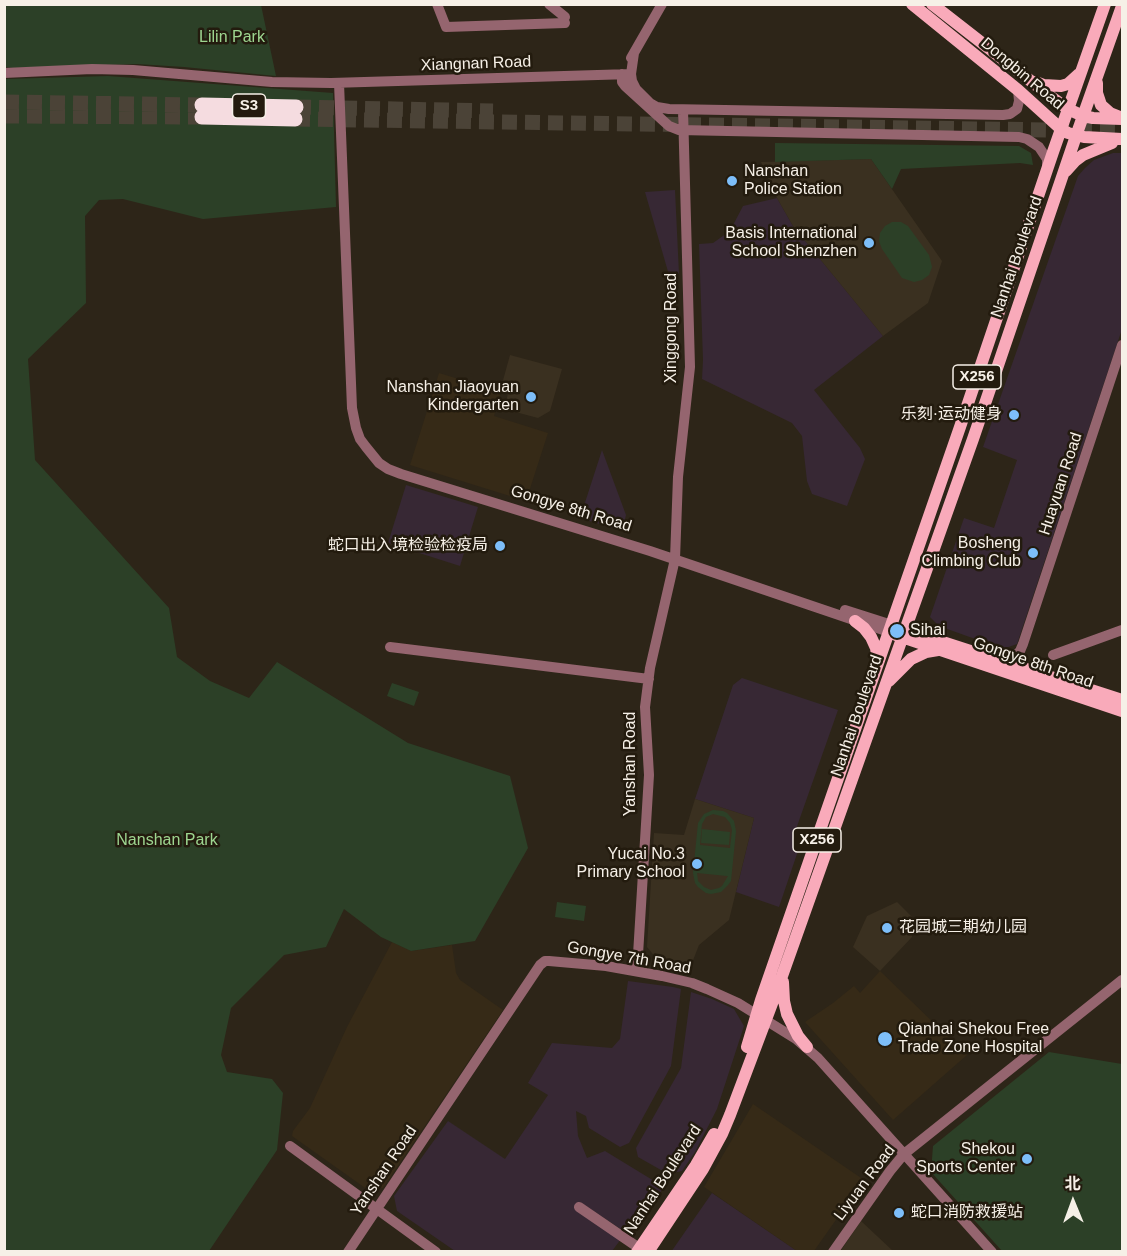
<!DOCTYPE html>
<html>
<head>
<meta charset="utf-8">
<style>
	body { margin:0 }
	#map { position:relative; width:1127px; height:1256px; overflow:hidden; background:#2d2518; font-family:Helvetica,"Noto Sans SC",sans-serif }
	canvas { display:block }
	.frame { position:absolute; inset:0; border:6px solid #f6f0e7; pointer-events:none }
	.north { position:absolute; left:1043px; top:1172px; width:60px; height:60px; -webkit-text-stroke:4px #231b0e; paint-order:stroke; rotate:359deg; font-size:16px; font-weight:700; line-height:24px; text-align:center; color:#f6f0e7 }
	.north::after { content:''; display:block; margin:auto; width:21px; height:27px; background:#f6f0e7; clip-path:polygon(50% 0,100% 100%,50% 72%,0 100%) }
</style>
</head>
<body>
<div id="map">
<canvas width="1127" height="1256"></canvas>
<div class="frame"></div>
<div class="north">北</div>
</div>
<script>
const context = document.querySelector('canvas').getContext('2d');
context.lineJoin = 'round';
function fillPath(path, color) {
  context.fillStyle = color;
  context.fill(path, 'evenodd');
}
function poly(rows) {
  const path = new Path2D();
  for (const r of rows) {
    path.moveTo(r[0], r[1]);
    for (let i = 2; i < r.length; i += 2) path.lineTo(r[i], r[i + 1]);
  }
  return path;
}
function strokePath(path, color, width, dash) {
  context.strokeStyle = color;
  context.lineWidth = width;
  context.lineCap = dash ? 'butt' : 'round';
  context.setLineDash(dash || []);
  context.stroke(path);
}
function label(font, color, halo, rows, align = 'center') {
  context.font = font + ' Helvetica,"Noto Sans SC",sans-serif';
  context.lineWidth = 5;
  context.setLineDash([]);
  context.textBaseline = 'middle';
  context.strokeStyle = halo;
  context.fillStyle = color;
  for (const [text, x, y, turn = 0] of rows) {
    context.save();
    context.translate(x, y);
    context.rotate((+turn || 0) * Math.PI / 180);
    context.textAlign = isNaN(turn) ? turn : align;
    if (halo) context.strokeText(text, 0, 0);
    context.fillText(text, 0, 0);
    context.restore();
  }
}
fillPath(poly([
	[1113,153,1122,153,1122,329,1017,644,1003,649,939,626,930,617,964,518,994,528,1017,460,983,447,1078,176,1085,168,1094,160],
	[675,190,679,274,669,275,645,192],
	[777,198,793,226,883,336,814,390,860,448,865,459,847,506,812,494,807,481,802,436,792,423,702,379,703,360,699,244,713,243,730,231,743,206],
	[602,450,626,515,622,531,580,518],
	[406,485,478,507,460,566,388,543],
	[742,678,838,710,795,832,800,845,779,907,736,892,754,818,695,799,733,685],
	[628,981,673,987,681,989,671,1066,629,1143,620,1147,589,1128,586,1116,576,1111,578,1136,587,1158,605,1151,664,1187,633,1231,625,1232,580,1202,576,1207,621,1239,612,1251,455,1251,397,1211,394,1196,448,1121,505,1159,548,1095,528,1083,552,1043,612,1048,620,1039],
	[691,992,712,999,734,1009,744,1026,717,1109,695,1152,682,1171,668,1174,638,1157,636,1148,681,1068],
	[712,1193,797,1251,671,1252]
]), '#372834');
fillPath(poly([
	[439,373,501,392,494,416,548,433,526,501,410,465],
	[392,942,411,951,452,945,456,973,460,980,503,1010,383,1188,368,1190,292,1136,293,1131,310,1108,347,1027],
	[880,971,967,1055,893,1120,805,1022,833,1003,854,986,860,993],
	[753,1104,864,1180,814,1251,797,1251,704,1187]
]), '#362a17');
fillPath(poly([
	[871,159,942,261,928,303,883,336,793,226,777,198,761,162],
	[510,355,562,369,550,411,538,418,504,409,510,386,502,384],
	[695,799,754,818,729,920,699,945,690,968,661,964,647,947,654,833,684,835],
	[897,902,915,920,912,937,880,971,853,947,867,916],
	[861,1221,893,1251,840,1252]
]), '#3a3020');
fillPath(poly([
	[4,5,261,5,276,76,184,67,137,64,13,68,5,67],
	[108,76,333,93,336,207,203,219,123,199,99,200,85,216,86,303,28,359,35,460,169,608,177,657,210,681,249,698,277,662,408,743,510,776,528,848,475,941,411,951,381,937,344,909,326,947,284,955,231,1008,221,1055,227,1072,272,1079,283,1093,277,1150,209,1251,5,1252,5,79],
	[199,100,298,126,199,124],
	[775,143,1019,146,1031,153,1033,165,1020,163,901,169,892,189,871,159,775,162],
	[892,222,901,222,908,226,929,255,932,267,929,275,922,280,914,282,902,278,882,249,879,241,880,233,885,226],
	[392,683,419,692,414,706,387,696],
	[713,810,723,811,727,813,734,821,736,831,731,881,728,885,721,892,711,894,706,893,698,887,695,883,693,873,698,823,704,814],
	[713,814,725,817,730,823,732,830,730,848,700,845,702,824,706,817],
	[697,873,727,876,728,876,722,886,719,888,711,890,704,887,698,881],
	[702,829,730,832,729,845,701,843],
	[557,902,586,906,584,921,555,917],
	[1049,1052,1122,1064,1122,1251,1002,1251,931,1172,933,1146]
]), '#2c4027');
strokePath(poly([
	[4,102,202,105],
	[296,107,493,111],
	[4,116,202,117],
	[295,119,1122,131]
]), '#4b4337', 15, [15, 8]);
strokePath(poly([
	[437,4,446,27,565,23],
	[549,4,565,17],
	[634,53,631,74,632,81,636,89,650,103,657,107,669,109,1003,115,1010,114,1017,109,1019,101,1018,90],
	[631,58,662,4],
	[4,73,92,69,133,70,272,82,331,83,631,74],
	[622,74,622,82,625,86,669,126,679,130,1019,137,1027,139,1039,147,1047,159,1047,169],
	[339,83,352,408,356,428,360,439,366,447,379,463,388,469,401,474,650,551,889,632],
	[845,610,892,625],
	[390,647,649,679],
	[1053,655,1122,630],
	[999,660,1007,660,1014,657,1020,651,1023,644,1122,345],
	[637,971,649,775,645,707,650,668,675,559,678,477,690,367,683,110],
	[290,1146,436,1252],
	[579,1207,639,1248],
	[348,1252,540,965,545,961,549,961,606,966,662,976,692,983,707,989,738,1003,796,1039,818,1058,992,1252],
	[833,1252,890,1171,904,1154,1122,980]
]), '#95656f', 10);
strokePath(poly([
	[912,4,1018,90,1061,129,1068,133,1084,137,1122,139],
	[932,4,1050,96,1068,109,1083,116,1093,118,1122,119],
	[1036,82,1044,85,1061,86,1068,84,1079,74],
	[1097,83,1097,93,1101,105,1110,113,1120,117],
	[1066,171,1075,161,1083,155,1112,143],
	[855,621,864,628,871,637,876,648,878,662],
	[896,635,1122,711],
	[924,636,1122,700],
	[889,681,911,659,926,652,938,650],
	[783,982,784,1001,787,1014,798,1036,807,1047],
	[747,1047,761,1000,960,427,1053,152,1105,4],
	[637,1252,696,1165,714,1134],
	[648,1252,703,1169,722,1134,730,1115,776,993,973,439,1076,136,1122,6]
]), '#f9aaba', 12);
strokePath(poly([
	[202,105,296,107],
	[202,117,295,119]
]), '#f5dce0', 15);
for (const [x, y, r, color] of [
	[732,181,6,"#7dbef9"],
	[869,243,6,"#7dbef9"],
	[531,397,6,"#7dbef9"],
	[1014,415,6,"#7dbef9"],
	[500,546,6,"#7dbef9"],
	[1033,553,6,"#7dbef9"],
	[897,631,8,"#7dbef9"],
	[697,864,6,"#7dbef9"],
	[887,928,6,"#7dbef9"],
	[885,1039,8,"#7dbef9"],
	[1027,1159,6,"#7dbef9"],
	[899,1213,6,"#7dbef9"]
]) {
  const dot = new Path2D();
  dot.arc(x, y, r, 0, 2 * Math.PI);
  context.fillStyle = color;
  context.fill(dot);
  strokePath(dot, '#231b0e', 2);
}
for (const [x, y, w] of [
	[249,106,33],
	[977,377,48],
	[817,840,48]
]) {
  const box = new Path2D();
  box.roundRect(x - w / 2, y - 12, w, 24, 4.5);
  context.fillStyle = '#231b0e';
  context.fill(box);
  strokePath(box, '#f6f0e7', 1.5);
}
label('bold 15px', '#f6f0e7', null, [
	["S3",249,106],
	["X256",977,377],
	["X256",817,840]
]);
label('16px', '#9ed690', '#231b0e', [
	["Lilin Park",232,38],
	["Nanshan Park",167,841]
]);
label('16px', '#f6f0e7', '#231b0e', [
	["Xiangnan Road",476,64,-2],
	["Dongbin Road",1022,74,40],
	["Nanhai Boulevard",1017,257,-71],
	["Xinggong Road",672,328,-90],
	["Huayuan Road",1061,484,-72],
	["Gongye 8th Road",571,509,17],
	["Gongye 8th Road",1033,663,19],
	["Nanhai Boulevard",857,716,-71],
	["Yanshan Road",631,764,-90],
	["Gongye 7th Road",629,958,10],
	["Yanshan Road",384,1171,-56],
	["Nanhai Boulevard",663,1180,-57],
	["Liyuan Road",865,1183,-53]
]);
label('16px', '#f6f0e7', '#231b0e', [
	["Nanshan",744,172,"left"],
	["Police Station",744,190,"left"],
	["Basis International",857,234],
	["School Shenzhen",857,252],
	["Nanshan Jiaoyuan",519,388],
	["Kindergarten",519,406],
	["乐刻·运动健身",1002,415],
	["Bosheng",1021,544],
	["Climbing Club",1021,562],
	["蛇口出入境检验检疫局",488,546],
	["Sihai",910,631,"left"],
	["Yucai No.3",685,855],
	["Primary School",685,873],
	["花园城三期幼儿园",899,928,"left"],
	["Qianhai Shekou Free",898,1030,"left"],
	["Trade Zone Hospital",898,1048,"left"],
	["Shekou",1015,1150],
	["Sports Center",1015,1168],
	["蛇口消防救援站",911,1213,"left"]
], 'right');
</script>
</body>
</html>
